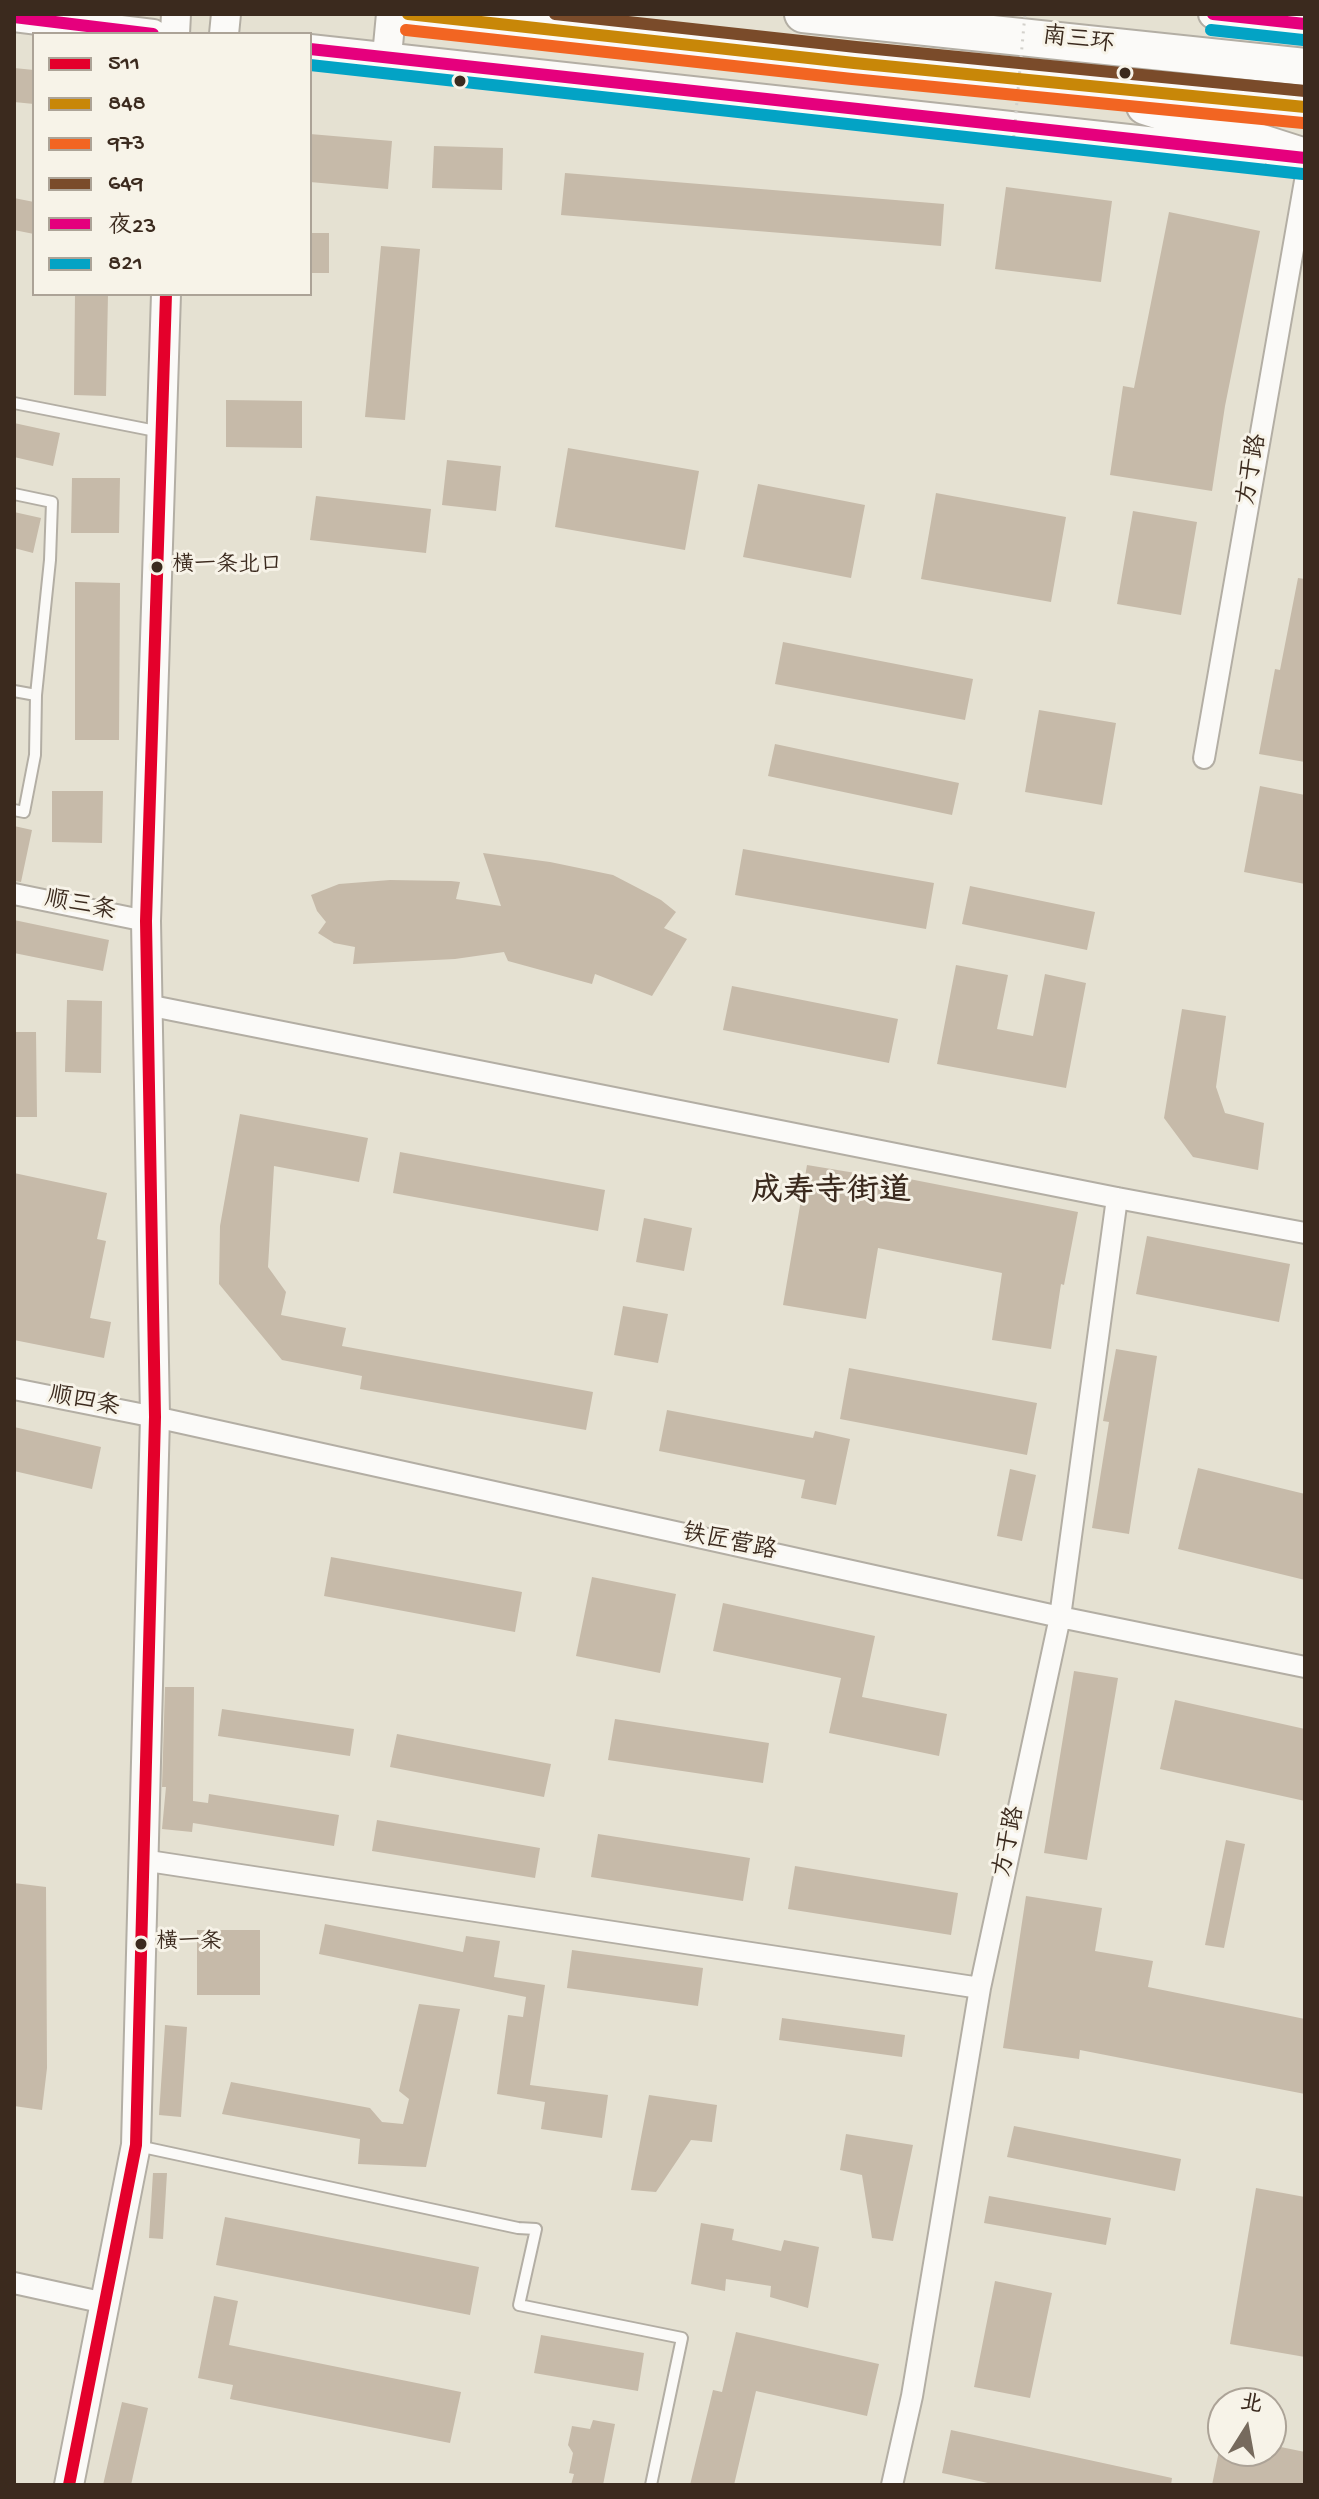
<!DOCTYPE html>
<html>
<head>
<meta charset="utf-8">
<style>
	body { margin:0 }
	#map { position:relative; width:1319px; height:2499px; overflow:hidden; background:#e5e1d2; font-family:"Gochi Hand","LXGW WenKai TC",sans-serif }
	canvas { display:block }
	.frame { position:absolute; inset:0; border:16px solid #3b2a1e; pointer-events:none }
	.legend { position:absolute; left:32px; top:32px; width:280px; height:264px; box-sizing:border-box; background:#f7f3e8; border:2px solid #aca397; margin:0; padding:10px 14px; list-style:none; font-size:24px; color:#3b2a1e }
	.legend li { display:flex; align-items:center; gap:16px; height:40px }
	.legend b { width:40px; border:2px solid #aca397 }
	.north { position:absolute; left:1207px; top:2387px; width:80px; height:80px; box-sizing:border-box; background:#f7f3e8; border:2px solid #aca397; border-radius:50%; rotate:11deg; font-size:22px; font-weight:700; line-height:32px; text-align:center; color:#3b2a1e }
	.north::after { content:''; display:block; margin:auto; width:28px; height:36px; background:#766a5d; clip-path:polygon(50% 0,100% 100%,50% 72%,0 100%) }
</style>
</head>
<body>
<div id="map">
<canvas width="1319" height="2499"></canvas>
<div class="frame"></div>
<ul class="legend">
<li><b style="height:10px;background:#e4002b"></b>511</li>
<li><b style="height:10px;background:#c88708"></b>848</li>
<li><b style="height:10px;background:#f26522"></b>973</li>
<li><b style="height:10px;background:#7a4b2a"></b>649</li>
<li><b style="height:10px;background:#e5007d"></b>夜23</li>
<li><b style="height:10px;background:#03a3c5"></b>821</li>
</ul>
<div class="north">北</div>
</div>
<script>
const context = document.querySelector('canvas').getContext('2d');
context.lineJoin = 'round';
function fillPath(path, color) {
  context.fillStyle = color;
  context.fill(path, 'evenodd');
}
function poly(rows) {
  const path = new Path2D();
  for (const r of rows) {
    path.moveTo(r[0], r[1]);
    for (let i = 2; i < r.length; i += 2) path.lineTo(r[i], r[i + 1]);
  }
  return path;
}
function strokePath(path, color, width, dash) {
  context.strokeStyle = color;
  context.lineWidth = width;
  context.lineCap = dash ? 'butt' : 'round';
  context.setLineDash(dash || []);
  context.stroke(path);
}
function label(font, color, halo, rows, align = 'center') {
  context.font = font + ' "Gochi Hand","LXGW WenKai TC",sans-serif';
  context.lineWidth = 6;
  context.setLineDash([]);
  context.textBaseline = 'middle';
  context.strokeStyle = halo;
  context.fillStyle = color;
  for (const [text, x, y, turn = 0] of rows) {
    context.save();
    context.translate(x, y);
    context.rotate((+turn || 0) * Math.PI / 180);
    context.textAlign = isNaN(turn) ? turn : align;
    if (halo) context.strokeText(text, 0, 0);
    context.fillText(text, 0, 0);
    context.restore();
  }
}
fillPath(poly([
	[14,68,34,70,34,104,14,102],
	[310,134,392,141,388,189,310,182],
	[434,146,503,148,502,190,432,188],
	[565,173,944,204,941,246,561,215],
	[1006,187,1112,201,1101,282,995,269],
	[14,198,34,202,34,234,14,230],
	[1169,212,1260,231,1225,406,1212,491,1110,475,1123,386,1134,388],
	[310,233,329,233,329,273,310,273],
	[381,246,420,249,405,420,365,417],
	[75,294,108,294,106,396,74,395],
	[226,400,302,401,302,448,226,447],
	[14,423,60,433,53,466,14,457],
	[568,448,699,471,685,550,555,527],
	[447,460,501,466,496,511,442,505],
	[72,478,120,478,119,533,71,533],
	[758,484,865,505,851,578,743,557],
	[936,493,1066,517,1051,602,921,579],
	[316,496,431,509,426,553,310,540],
	[1133,511,1197,522,1181,615,1117,604],
	[14,512,41,518,33,553,14,548],
	[1298,578,1305,579,1305,762,1259,754,1275,669,1280,670],
	[75,582,120,583,119,740,75,740],
	[783,642,973,679,965,720,775,684],
	[1039,710,1116,723,1102,805,1025,792],
	[775,744,959,783,952,815,768,776],
	[1260,786,1305,795,1305,884,1244,872],
	[52,791,103,791,102,843,52,842],
	[14,826,32,830,21,882,14,881],
	[743,849,934,883,926,929,735,895],
	[483,853,550,862,613,875,661,900,676,912,664,928,687,939,652,996,595,974,592,984,508,961,504,952,455,959,353,964,355,947,334,943,318,933,326,922,317,911,311,895,339,884,390,880,451,881,460,882,456,899,501,906],
	[970,886,1095,912,1087,950,962,924],
	[14,920,109,940,103,971,14,953],
	[956,965,1008,975,997,1029,1033,1036,1045,974,1086,983,1066,1088,937,1064],
	[732,986,898,1019,889,1063,723,1030],
	[67,1000,102,1001,101,1073,65,1072],
	[1182,1009,1226,1016,1216,1087,1225,1113,1264,1123,1258,1170,1193,1157,1164,1118],
	[14,1032,36,1032,37,1117,14,1117],
	[240,1114,368,1138,359,1182,274,1166,268,1267,286,1292,281,1315,346,1328,342,1346,593,1392,586,1430,360,1389,362,1376,282,1360,219,1284,220,1226],
	[400,1152,605,1190,598,1231,393,1193],
	[807,1165,898,1180,899,1177,1078,1212,1064,1285,1061,1284,1051,1349,992,1340,1002,1273,878,1248,866,1319,783,1305],
	[14,1173,107,1193,97,1239,106,1241,90,1318,111,1322,104,1358,14,1340],
	[644,1218,692,1228,684,1271,636,1262],
	[1147,1236,1290,1264,1279,1322,1136,1294],
	[623,1306,668,1314,658,1363,614,1355],
	[1116,1349,1157,1356,1129,1534,1092,1528,1109,1422,1103,1421],
	[849,1368,1037,1403,1027,1455,840,1419],
	[667,1410,813,1438,815,1431,850,1439,836,1505,801,1498,805,1480,659,1451],
	[14,1427,101,1447,92,1489,14,1471],
	[1198,1468,1305,1494,1305,1580,1178,1549],
	[1010,1469,1036,1475,1022,1541,997,1536],
	[331,1557,522,1592,515,1632,324,1596],
	[592,1577,676,1594,660,1673,576,1656],
	[723,1603,875,1636,862,1697,947,1714,939,1756,829,1733,841,1678,713,1651],
	[1074,1671,1118,1678,1087,1860,1044,1853],
	[165,1687,194,1687,193,1801,208,1803,209,1794,339,1815,334,1846,193,1823,192,1832,162,1829,166,1787,162,1787],
	[1175,1700,1305,1729,1305,1801,1160,1769],
	[222,1709,354,1729,350,1756,218,1736],
	[615,1719,769,1743,763,1783,608,1760],
	[397,1734,551,1764,544,1797,390,1767],
	[377,1820,540,1848,535,1878,372,1851],
	[598,1834,750,1858,743,1901,591,1877],
	[1226,1840,1245,1844,1224,1948,1205,1945],
	[795,1866,958,1893,951,1935,788,1909],
	[14,1883,46,1887,47,2068,42,2110,14,2106],
	[1026,1896,1102,1908,1095,1951,1153,1961,1148,1987,1305,2019,1305,2094,1080,2050,1079,2059,1003,2048],
	[325,1924,463,1952,466,1936,500,1941,494,1977,545,1985,530,2085,608,2095,602,2138,541,2129,545,2102,497,2094,508,2015,523,2017,526,1997,319,1954],
	[197,1930,260,1930,260,1995,197,1995],
	[572,1950,703,1968,698,2006,567,1988],
	[419,2004,460,2009,426,2167,358,2164,360,2139,222,2114,231,2082,370,2108,382,2122,403,2124,409,2099,399,2091],
	[782,2018,905,2035,902,2057,779,2040],
	[165,2025,187,2027,181,2117,159,2115],
	[649,2095,717,2105,712,2142,691,2140,656,2192,631,2190],
	[1014,2126,1181,2159,1175,2191,1007,2157],
	[846,2134,913,2145,893,2241,872,2238,862,2175,840,2170],
	[153,2173,167,2173,163,2239,149,2238],
	[1256,2188,1305,2197,1305,2357,1230,2344],
	[989,2196,1111,2218,1106,2245,984,2223],
	[225,2217,479,2267,470,2315,216,2265],
	[701,2223,734,2229,732,2240,781,2251,784,2240,819,2247,808,2308,770,2297,771,2286,726,2279,725,2291,691,2284],
	[995,2281,1052,2293,1030,2398,974,2387],
	[214,2296,238,2301,229,2345,461,2392,450,2443,230,2399,233,2385,198,2378],
	[736,2332,879,2364,867,2416,756,2391,734,2485,690,2485,713,2390,722,2392],
	[541,2335,644,2353,638,2391,534,2373],
	[122,2402,148,2408,131,2485,103,2485],
	[593,2420,615,2424,603,2485,571,2485,574,2474,569,2473,573,2453,568,2445,572,2426,590,2429],
	[951,2430,1172,2478,1171,2485,997,2485,942,2473],
	[1271,2445,1305,2452,1305,2485,1212,2485,1219,2451,1271,2451]
]), '#c6baa9');
const lane = poly([
	[14,403,161,432],
	[14,494,52,502,50,560,36,695,35,755,24,812,14,810],
	[14,691,36,695],
	[138,2146,518,2228,536,2229,519,2305,682,2338,651,2485]
]);
const street = poly([
	[1204,758,1305,181],
	[14,894,146,921],
	[147,1005,1117,1198,1305,1233],
	[14,1389,155,1417,1060,1617,1305,1667],
	[142,1860,980,1988],
	[14,2283,105,2303],
	[892,2485,912,2396,980,1988,1060,1617,1117,1198]
]);
const secondary = poly([
	[1213,14,1305,24],
	[14,17,153,34],
	[175,34,176,14],
	[224,34,226,14],
	[310,49,1256,153],
	[387,56,391,14],
	[69,2485,136,2145,155,1417,146,921,166,294]
]);
const highway = poly([
	[408,14,854,63,1305,107],
	[803,14,1305,67],
	[1145,106,1305,157]
]);
strokePath(lane, '#b3aea4', 14);
strokePath(street, '#b3aea4', 24);
strokePath(secondary, '#b3aea4', 32);
strokePath(highway, '#b3aea4', 40);
strokePath(lane, '#fbfaf8', 10);
strokePath(street, '#fbfaf8', 20);
strokePath(secondary, '#fbfaf8', 28);
strokePath(highway, '#fbfaf8', 36);
strokePath(poly([
	[1013,145,1025,14]
]), '#d3d1cc', 3, [2, 6]);
strokePath(poly([
	[69,2485,136,2145,155,1417,146,921,166,294]
]), '#e4002b', 12);
strokePath(poly([
	[408,14,854,63,1305,107]
]), '#c88708', 12);
strokePath(poly([
	[406,30,852,79,1303,123]
]), '#f26522', 12);
strokePath(poly([
	[555,14,856,47,1305,91]
]), '#7a4b2a', 12);
strokePath(poly([
	[1213,14,1305,24],
	[14,17,153,34],
	[310,49,1305,158]
]), '#e5007d', 12);
strokePath(poly([
	[1211,30,1303,40],
	[310,65,1303,174]
]), '#03a3c5', 12);
for (const [x, y, r, color] of [
	[1125,73,7,"#3b2a1e"],
	[460,81,7,"#3b2a1e"],
	[157,567,7,"#3b2a1e"],
	[141,1944,7,"#3b2a1e"]
]) {
  const dot = new Path2D();
  dot.arc(x, y, r, 0, 2 * Math.PI);
  context.fillStyle = color;
  context.fill(dot);
  strokePath(dot, '#f7f3e8', 3);
}
label('22px', '#3b2a1e', '#f7f3e8', [
	["横一条北口",172,567],
	["横一条",156,1944]
], 'left');
label('24px', '#3b2a1e', '#f7f3e8', [
	["南三环",1078,42,7],
	["方于路",1254,470,-80],
	["顺三条",80,907,11],
	["顺四条",84,1403,11],
	["铁匠营路",729,1544,12],
	["方于路",1011,1842,-78]
]);
label('bold 32px', '#3b2a1e', '#f7f3e8', [
	["成寿寺街道",831,1194]
]);
</script>
</body>
</html>
